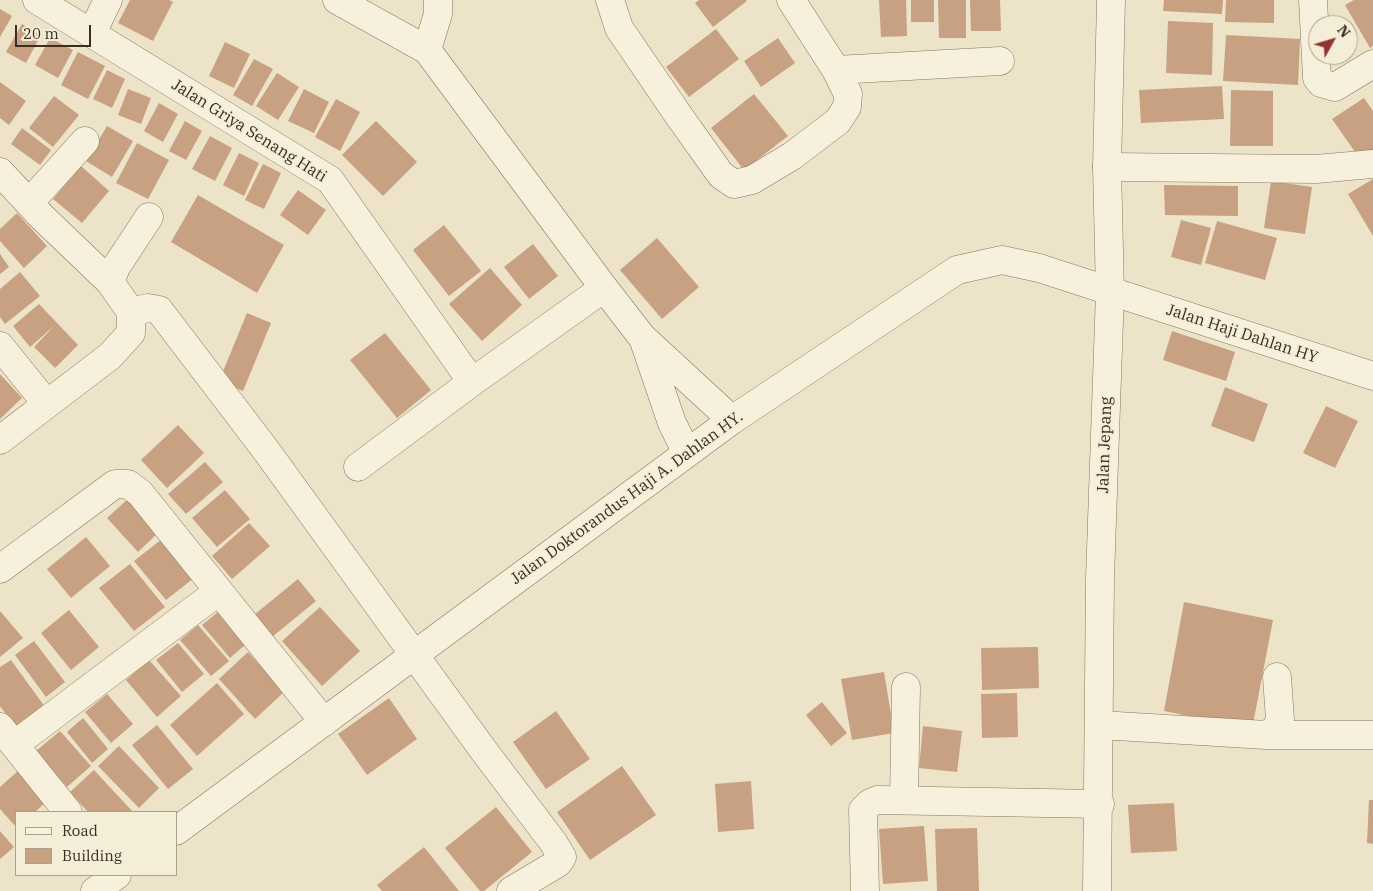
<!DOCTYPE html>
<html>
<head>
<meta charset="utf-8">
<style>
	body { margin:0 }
	#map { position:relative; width:1373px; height:891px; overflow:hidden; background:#ece3c9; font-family:"IBM Plex Serif",serif }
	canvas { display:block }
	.legend { position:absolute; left:15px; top:811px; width:162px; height:65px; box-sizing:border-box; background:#f4edd8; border:1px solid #a9a18f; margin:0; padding:6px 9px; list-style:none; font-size:15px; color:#392e21 }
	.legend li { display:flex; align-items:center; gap:10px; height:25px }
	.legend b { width:25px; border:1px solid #a9a18f }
	.north { position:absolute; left:1308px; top:15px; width:50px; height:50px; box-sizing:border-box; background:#f4edd8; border:1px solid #a9a18f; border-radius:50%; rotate:51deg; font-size:14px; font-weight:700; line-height:20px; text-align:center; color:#392e21 }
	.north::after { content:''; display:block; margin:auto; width:18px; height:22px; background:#923633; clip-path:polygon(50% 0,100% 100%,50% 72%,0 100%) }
	.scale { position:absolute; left:15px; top:25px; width:76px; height:22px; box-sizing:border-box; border:2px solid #392e21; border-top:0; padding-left:6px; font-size:15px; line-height:18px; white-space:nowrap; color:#392e21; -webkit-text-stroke:4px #f4edd8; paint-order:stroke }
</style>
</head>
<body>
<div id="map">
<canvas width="1373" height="891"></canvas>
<ul class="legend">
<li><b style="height:6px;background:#f7f0dc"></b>Road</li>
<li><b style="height:14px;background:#c7a182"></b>Building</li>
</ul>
<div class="north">N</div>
<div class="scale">20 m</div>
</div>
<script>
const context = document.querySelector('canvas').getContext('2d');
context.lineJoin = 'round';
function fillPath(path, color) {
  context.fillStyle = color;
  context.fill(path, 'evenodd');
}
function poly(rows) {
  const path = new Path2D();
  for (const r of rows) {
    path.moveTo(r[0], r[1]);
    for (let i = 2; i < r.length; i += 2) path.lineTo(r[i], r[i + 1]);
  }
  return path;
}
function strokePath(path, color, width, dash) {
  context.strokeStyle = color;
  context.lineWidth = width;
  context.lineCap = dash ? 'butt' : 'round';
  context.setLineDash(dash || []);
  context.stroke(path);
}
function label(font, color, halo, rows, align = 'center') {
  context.font = font + ' "IBM Plex Serif",serif';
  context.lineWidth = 4;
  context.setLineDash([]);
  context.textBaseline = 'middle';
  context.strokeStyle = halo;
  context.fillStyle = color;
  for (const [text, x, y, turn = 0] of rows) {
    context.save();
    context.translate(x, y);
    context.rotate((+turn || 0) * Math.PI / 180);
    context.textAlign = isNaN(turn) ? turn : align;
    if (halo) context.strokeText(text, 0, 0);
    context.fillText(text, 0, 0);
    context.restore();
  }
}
fillPath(poly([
	[130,0,169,0,173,2,153,41,118,23],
	[699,0,746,0,747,1,713,27,695,3],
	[879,0,906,0,907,36,881,37],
	[911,0,934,0,934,22,911,22],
	[938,0,966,0,966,38,939,38],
	[970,0,1000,0,1001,31,971,31],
	[1164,0,1223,0,1222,14,1163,11],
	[1226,0,1274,0,1274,23,1225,22],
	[1354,0,1373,0,1373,46,1370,48,1345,5],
	[0,9,12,16,0,37],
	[1168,21,1213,23,1212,75,1166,73],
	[22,24,41,35,26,63,6,52],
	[716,29,739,59,689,97,666,67],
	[1226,35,1300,39,1298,85,1223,81],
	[50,38,73,50,58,78,35,65],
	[778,38,795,63,761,87,744,61],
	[225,42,250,54,234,88,209,76],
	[78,52,105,66,88,99,61,85],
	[254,59,273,69,252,106,233,95],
	[107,70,125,79,112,108,93,99],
	[277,73,299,87,278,120,256,106],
	[0,82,26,101,9,125,0,118],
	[1222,86,1224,119,1141,123,1139,90],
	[128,89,151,98,141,124,118,115],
	[304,89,329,102,314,133,288,121],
	[1231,90,1273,91,1273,146,1230,146],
	[754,94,788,136,744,170,711,128],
	[54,96,79,115,53,147,29,128],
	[1364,98,1373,111,1373,155,1362,162,1332,119],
	[336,99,360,112,340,151,315,137],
	[159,103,178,114,163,142,144,131],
	[185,121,202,131,186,160,169,151],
	[376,121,417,162,383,196,342,155],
	[107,126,133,141,112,177,86,161],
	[22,128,51,150,40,165,11,144],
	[210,136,232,148,215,181,192,169],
	[137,143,169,160,148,199,116,183],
	[239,153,259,163,244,196,223,185],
	[263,164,281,173,264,209,245,200],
	[81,166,109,191,82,223,53,199],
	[1373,179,1373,236,1348,194],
	[1271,181,1312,187,1305,234,1264,228],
	[1164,185,1238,186,1238,216,1165,215],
	[298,190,326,210,308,235,280,215],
	[198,195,284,245,257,293,171,242],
	[17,213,47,246,24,268,0,241,0,229],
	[1181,220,1211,228,1201,265,1171,257],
	[1217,221,1277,238,1265,280,1205,263],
	[444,225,481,271,449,296,413,250],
	[657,238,699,287,662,319,620,270],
	[533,244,558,276,529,299,504,267],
	[0,254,9,267,0,274],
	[490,268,522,305,482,341,449,304],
	[20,272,40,296,5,324,0,317,0,289],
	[39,304,78,345,55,368,34,347,54,326,30,347,13,326],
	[247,313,271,323,243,391,219,381],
	[1172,331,1235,352,1226,381,1163,360],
	[385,333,431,390,397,418,350,360],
	[0,374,22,398,0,419],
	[1225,387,1268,404,1254,442,1211,426],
	[1326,406,1358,421,1335,468,1303,453],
	[178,425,204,453,167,488,141,460],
	[205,462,223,482,186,514,168,494],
	[225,490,250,519,217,547,192,518],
	[130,497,160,531,138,552,107,518],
	[249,523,270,546,232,579,212,556],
	[167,535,199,574,166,600,134,561],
	[86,537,110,566,71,598,47,569],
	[130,564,165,607,134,631,99,588],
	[298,579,316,601,272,637,254,615],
	[1184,602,1273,620,1252,729,1164,711],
	[320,607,360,651,322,686,282,641],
	[69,610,99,647,71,670,41,633],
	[0,611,23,638,0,657],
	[218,612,245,645,230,658,202,625],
	[198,625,229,661,211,676,180,640],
	[34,641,65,682,46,697,15,655],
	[178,643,204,674,182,692,156,660],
	[1038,647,1039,688,982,690,981,648],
	[248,652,284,692,255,719,219,679],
	[11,660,45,707,16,728,0,706,0,667],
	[149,660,181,696,157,717,126,680],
	[884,672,894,733,852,740,841,679],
	[217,683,244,714,197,756,170,725],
	[1017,693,1018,737,982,738,981,694],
	[107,694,133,724,111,743,85,712],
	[389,698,417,739,367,775,338,734],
	[822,702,847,733,831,746,806,715],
	[556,711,590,759,546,789,513,742],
	[83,718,108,749,92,763,67,732],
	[157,725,193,769,168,789,132,745],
	[923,726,962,731,957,772,919,768],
	[60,731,91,766,67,787,36,751],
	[119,746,159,788,139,808,98,766],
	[622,766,656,815,590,860,557,812],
	[19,770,47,801,35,812,16,812,16,827,0,809,0,787],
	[94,770,133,812,88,812,70,792],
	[751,781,754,829,718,832,715,784],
	[1369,800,1373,800,1373,844,1367,843],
	[1174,803,1177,851,1131,853,1128,805],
	[496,807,532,852,484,891,480,891,445,848],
	[924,826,928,881,883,884,879,829],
	[977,828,979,891,937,891,935,829],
	[0,831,14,847,0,859],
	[424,847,459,891,382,891,377,885]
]), '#c7a182');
const minor = poly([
	[37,0,330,180,472,382],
	[337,0,427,50,604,288,642,337,732,420],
	[610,0,619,28,679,116,721,175,734,184,752,180,792,156,838,121,847,107,848,94,836,70,791,0],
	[1313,0,1317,78,1321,83,1335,87,1373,64],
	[92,33,108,0],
	[427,50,438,14,438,0],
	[836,70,1000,61],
	[1107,167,1316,169,1373,164],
	[0,172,41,216,110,282,131,312,131,333,110,356,0,440],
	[29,203,85,141],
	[110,282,116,267,149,217],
	[131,312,148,308,159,310,265,449,484,751,553,842,562,857,558,863,511,891],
	[643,338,672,423,687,453],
	[0,346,46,403],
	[358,467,472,382,604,288],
	[0,569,115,484,128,484,140,493,324,722],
	[1100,725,1266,735,1275,730,1280,720,1277,677],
	[0,727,68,812],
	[1266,735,1373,735],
	[14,745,219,591],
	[904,800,906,687],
	[865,891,863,810,870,803,877,800,1100,804],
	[1097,891,1100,578,1110,292]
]);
const tertiary = poly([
	[1110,292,1107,167,1111,0],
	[176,831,732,420,957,270,1002,260,1039,268,1373,376],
	[95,891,117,875]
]);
strokePath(minor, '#87765f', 29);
strokePath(tertiary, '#87765f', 29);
strokePath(minor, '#f7f0dc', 28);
strokePath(tertiary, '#f7f0dc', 28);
label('16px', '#392e21', '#f4edd8', [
	["Jalan Griya Senang Hati",249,131,32],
	["Jalan Haji Dahlan HY",1242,334,18],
	["Jalan Jepang",1105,445,-88],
	["Jalan Doktorandus Haji A. Dahlan HY.",627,498,-36]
]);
</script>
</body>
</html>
